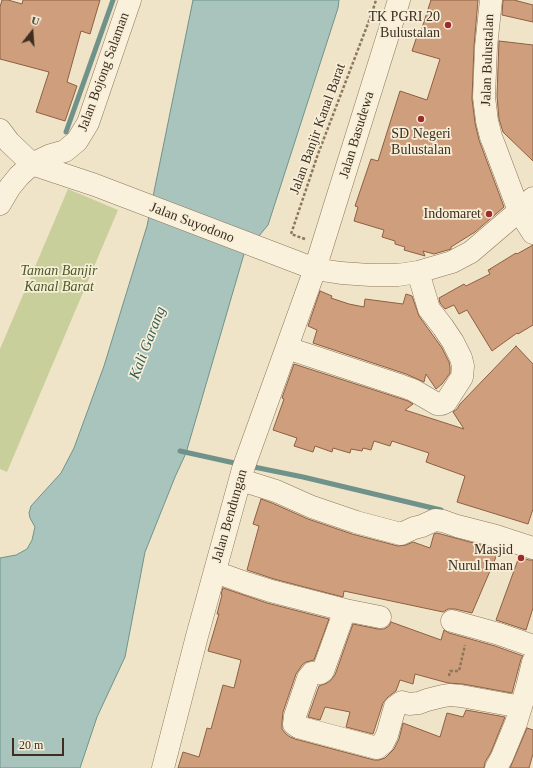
<!DOCTYPE html>
<html>
<head>
<meta charset="utf-8">
<style>
	body { margin:0 }
	#map { position:relative; width:533px; height:768px; overflow:hidden; background:#f0e4c8; font-family:"Times New Roman",serif }
	canvas { display:block }
	.north { position:absolute; left:12px; top:12px; width:40px; height:40px; -webkit-text-stroke:3px #f7eed8; paint-order:stroke; rotate:17deg; font-size:11px; font-weight:700; line-height:16px; text-align:center; color:#3d2e20 }
	.north::after { content:''; display:block; margin:auto; width:14px; height:18px; background:#3d2e20; clip-path:polygon(50% 0,100% 100%,50% 72%,0 100%) }
	.scale { position:absolute; left:12px; top:738px; width:52px; height:18px; box-sizing:border-box; border:2px solid #3d2e20; border-top:0; padding-left:5px; font-size:12px; line-height:14px; white-space:nowrap; color:#3d2e20; -webkit-text-stroke:3px #f7eed8; paint-order:stroke }
</style>
</head>
<body>
<div id="map">
<canvas width="533" height="768"></canvas>
<div class="north">U</div>
<div class="scale">20 m</div>
</div>
<script>
const context = document.querySelector('canvas').getContext('2d');
context.lineJoin = 'round';
function fillPath(path, color) {
  context.fillStyle = color;
  context.fill(path, 'evenodd');
}
function poly(rows) {
  const path = new Path2D();
  for (const r of rows) {
    path.moveTo(r[0], r[1]);
    for (let i = 2; i < r.length; i += 2) path.lineTo(r[i], r[i + 1]);
  }
  return path;
}
function strokePath(path, color, width, dash) {
  context.strokeStyle = color;
  context.lineWidth = width;
  context.lineCap = dash ? 'butt' : 'round';
  context.setLineDash(dash || []);
  context.stroke(path);
}
function label(font, color, halo, rows, align = 'center') {
  context.font = font + ' "Times New Roman",serif';
  context.lineWidth = 3.5;
  context.setLineDash([]);
  context.textBaseline = 'middle';
  context.strokeStyle = halo;
  context.fillStyle = color;
  for (const [text, x, y, turn = 0] of rows) {
    context.save();
    context.translate(x, y);
    context.rotate((+turn || 0) * Math.PI / 180);
    context.textAlign = isNaN(turn) ? turn : align;
    if (halo) context.strokeText(text, 0, 0);
    context.fillText(text, 0, 0);
    context.restore();
  }
}
fillPath(poly([
	[68,189,118,210,7,472,0,469,0,349]
]), '#c9cf9b');
const water = poly([
	[193,0,339,0,338,8,268,225,244,254,186,453,175,477,145,552,125,657,97,717,80,768,0,768,0,558,16,555,27,549,32,540,34,531,35,527,30,518,29,513,31,506,61,473,74,448,104,366,147,226,193,0]
]);
fillPath(water, '#a9c4bc');
strokePath(water, '#6f938a', 1);
strokePath(poly([
	[66,132,113,0],
	[180,451,239,464],
	[249,466,303,477,441,510]
]), '#6f938a', 5);
const building = poly([
	[2,0,8,0,22,4,23,0,100,0,90,34,81,31,67,82,77,86,65,121,36,112,49,72,0,59,0,7,2,0],
	[431,0,478,0,474,46,472,99,475,123,479,140,504,207,475,232,451,247,451,249,434,254,423,251,425,256,404,250,405,247,395,244,395,241,382,237,384,230,354,221,358,207,355,206,371,159,378,161,400,91,427,100,440,59,412,51,419,30,421,31,431,0],
	[503,0,514,0,533,5,533,22,502,15,503,0],
	[499,41,533,45,533,161,503,132,499,119,497,96,499,41],
	[533,245,533,325,518,334,517,333,492,351,467,310,459,314,454,305,445,309,440,303,439,298,464,284,466,286,490,274,488,270,491,269,490,269,516,253,517,254,533,245],
	[320,291,332,296,331,298,349,304,364,307,365,299,403,304,406,294,412,296,419,316,442,348,449,362,450,367,450,373,442,384,436,389,426,374,424,382,406,374,313,343,317,330,308,326,320,291],
	[516,346,533,364,533,509,528,524,457,502,465,476,426,462,429,453,392,441,390,446,374,441,371,450,363,448,362,451,351,449,350,453,333,448,332,452,315,446,313,452,294,446,297,438,273,430,284,399,282,398,283,395,294,364,408,401,413,404,405,410,464,429,453,412,457,409,460,404,516,346],
	[261,499,272,503,308,519,352,534,398,546,406,545,413,542,430,548,434,534,437,533,499,550,472,613,455,609,448,609,443,612,344,591,343,597,274,579,247,570,259,526,253,524,261,499],
	[519,557,529,560,533,560,533,608,526,630,496,620,519,557],
	[223,588,267,603,329,619,314,660,306,662,302,665,296,674,283,712,282,722,282,729,286,734,290,737,295,739,374,760,379,760,385,758,394,749,399,739,403,723,440,737,447,713,463,717,466,710,505,717,491,752,485,762,484,768,178,768,183,752,199,757,207,728,211,729,223,685,234,688,241,660,208,651,219,614,217,614,222,595,221,594,223,588],
	[391,622,441,640,444,630,449,633,495,646,523,656,521,659,512,693,463,684,448,683,415,674,413,684,400,680,396,691,388,697,383,703,373,734,346,727,350,712,325,707,320,720,308,717,319,686,327,683,330,681,335,675,353,624,378,629,384,629,389,626,391,622],
	[527,728,533,730,533,754,529,768,510,768,527,728]
]);
fillPath(building, '#cf9f7d');
strokePath(building, '#8d5f41', 1);
const minor = poly([
	[491,0,486,47,484,97,487,121,491,137,495,147,519,211,533,233],
	[0,130,9,142,32,164,95,185,315,269,341,273,370,275,398,275,418,272,452,262,471,252,519,211,533,198],
	[0,204,10,187,19,176,32,164,51,155,65,151,77,141,88,123,130,0],
	[287,348,402,386,413,390,437,404,442,404,446,402,462,377,463,366,461,358,453,342,443,327,429,309,418,272],
	[241,480,276,491,312,507,356,522,401,534,414,528,422,526,435,520,443,521,457,526,496,536,533,548],
	[215,572,246,583,271,591,345,610,380,617],
	[345,610,323,671,320,673,312,673,308,678,295,716,294,724,298,727,377,748,383,743,387,735,395,707,402,702,409,704,419,703,427,700,443,696,450,695,461,696,521,707],
	[452,621,499,634,533,646],
	[163,768,197,636,243,469,315,269,399,0],
	[496,768,502,757,516,723,527,687,533,662]
]);
strokePath(minor, '#8d765c', 23);
strokePath(poly([
	[305,239,291,234,318,154,372,13,376,0],
	[449,676,450,671,459,671,465,645]
]), '#8d765c', 2.5, [3, 2]);
strokePath(minor, '#faf1dc', 22);
for (const [x, y, r, color] of [
	[448,25,4,"#9e2a2b"],
	[421,119,4,"#9e2a2b"],
	[489,214,4,"#9e2a2b"],
	[521,558,4,"#9e2a2b"]
]) {
  const dot = new Path2D();
  dot.arc(x, y, r, 0, 2 * Math.PI);
  context.fillStyle = color;
  context.fill(dot);
  strokePath(dot, '#f7eed8', 1.5);
}
label('14px', '#3d2e20', '#f7eed8', [
	["TK PGRI 20",440,17],
	["Bulustalan",440,33],
	["SD Negeri",421,134,"center"],
	["Bulustalan",421,150,"center"],
	["Indomaret",481,214],
	["Masjid",513,550],
	["Nurul Iman",513,566]
], 'right');
label('14px', '#3d2e20', '#f7eed8', [
	["Jalan Bulustalan",488,60,-88],
	["Jalan Bojong Salaman",104,72,-70],
	["Jalan Banjir Kanal Barat",318,129,-70],
	["Jalan Basudewa",357,135,-73],
	["Jalan Suyodono",192,223,21],
	["Jalan Bendungan",230,516,-74]
]);
label('italic 14px', '#4d5a26', '#f7eed8', [
	["Taman Banjir",59,271],
	["Kanal Barat",59,287]
]);
label('italic 15px', '#2f5d5a', '#f7eed8', [
	["Kali Garang",148,343,-69]
]);
</script>
</body>
</html>
